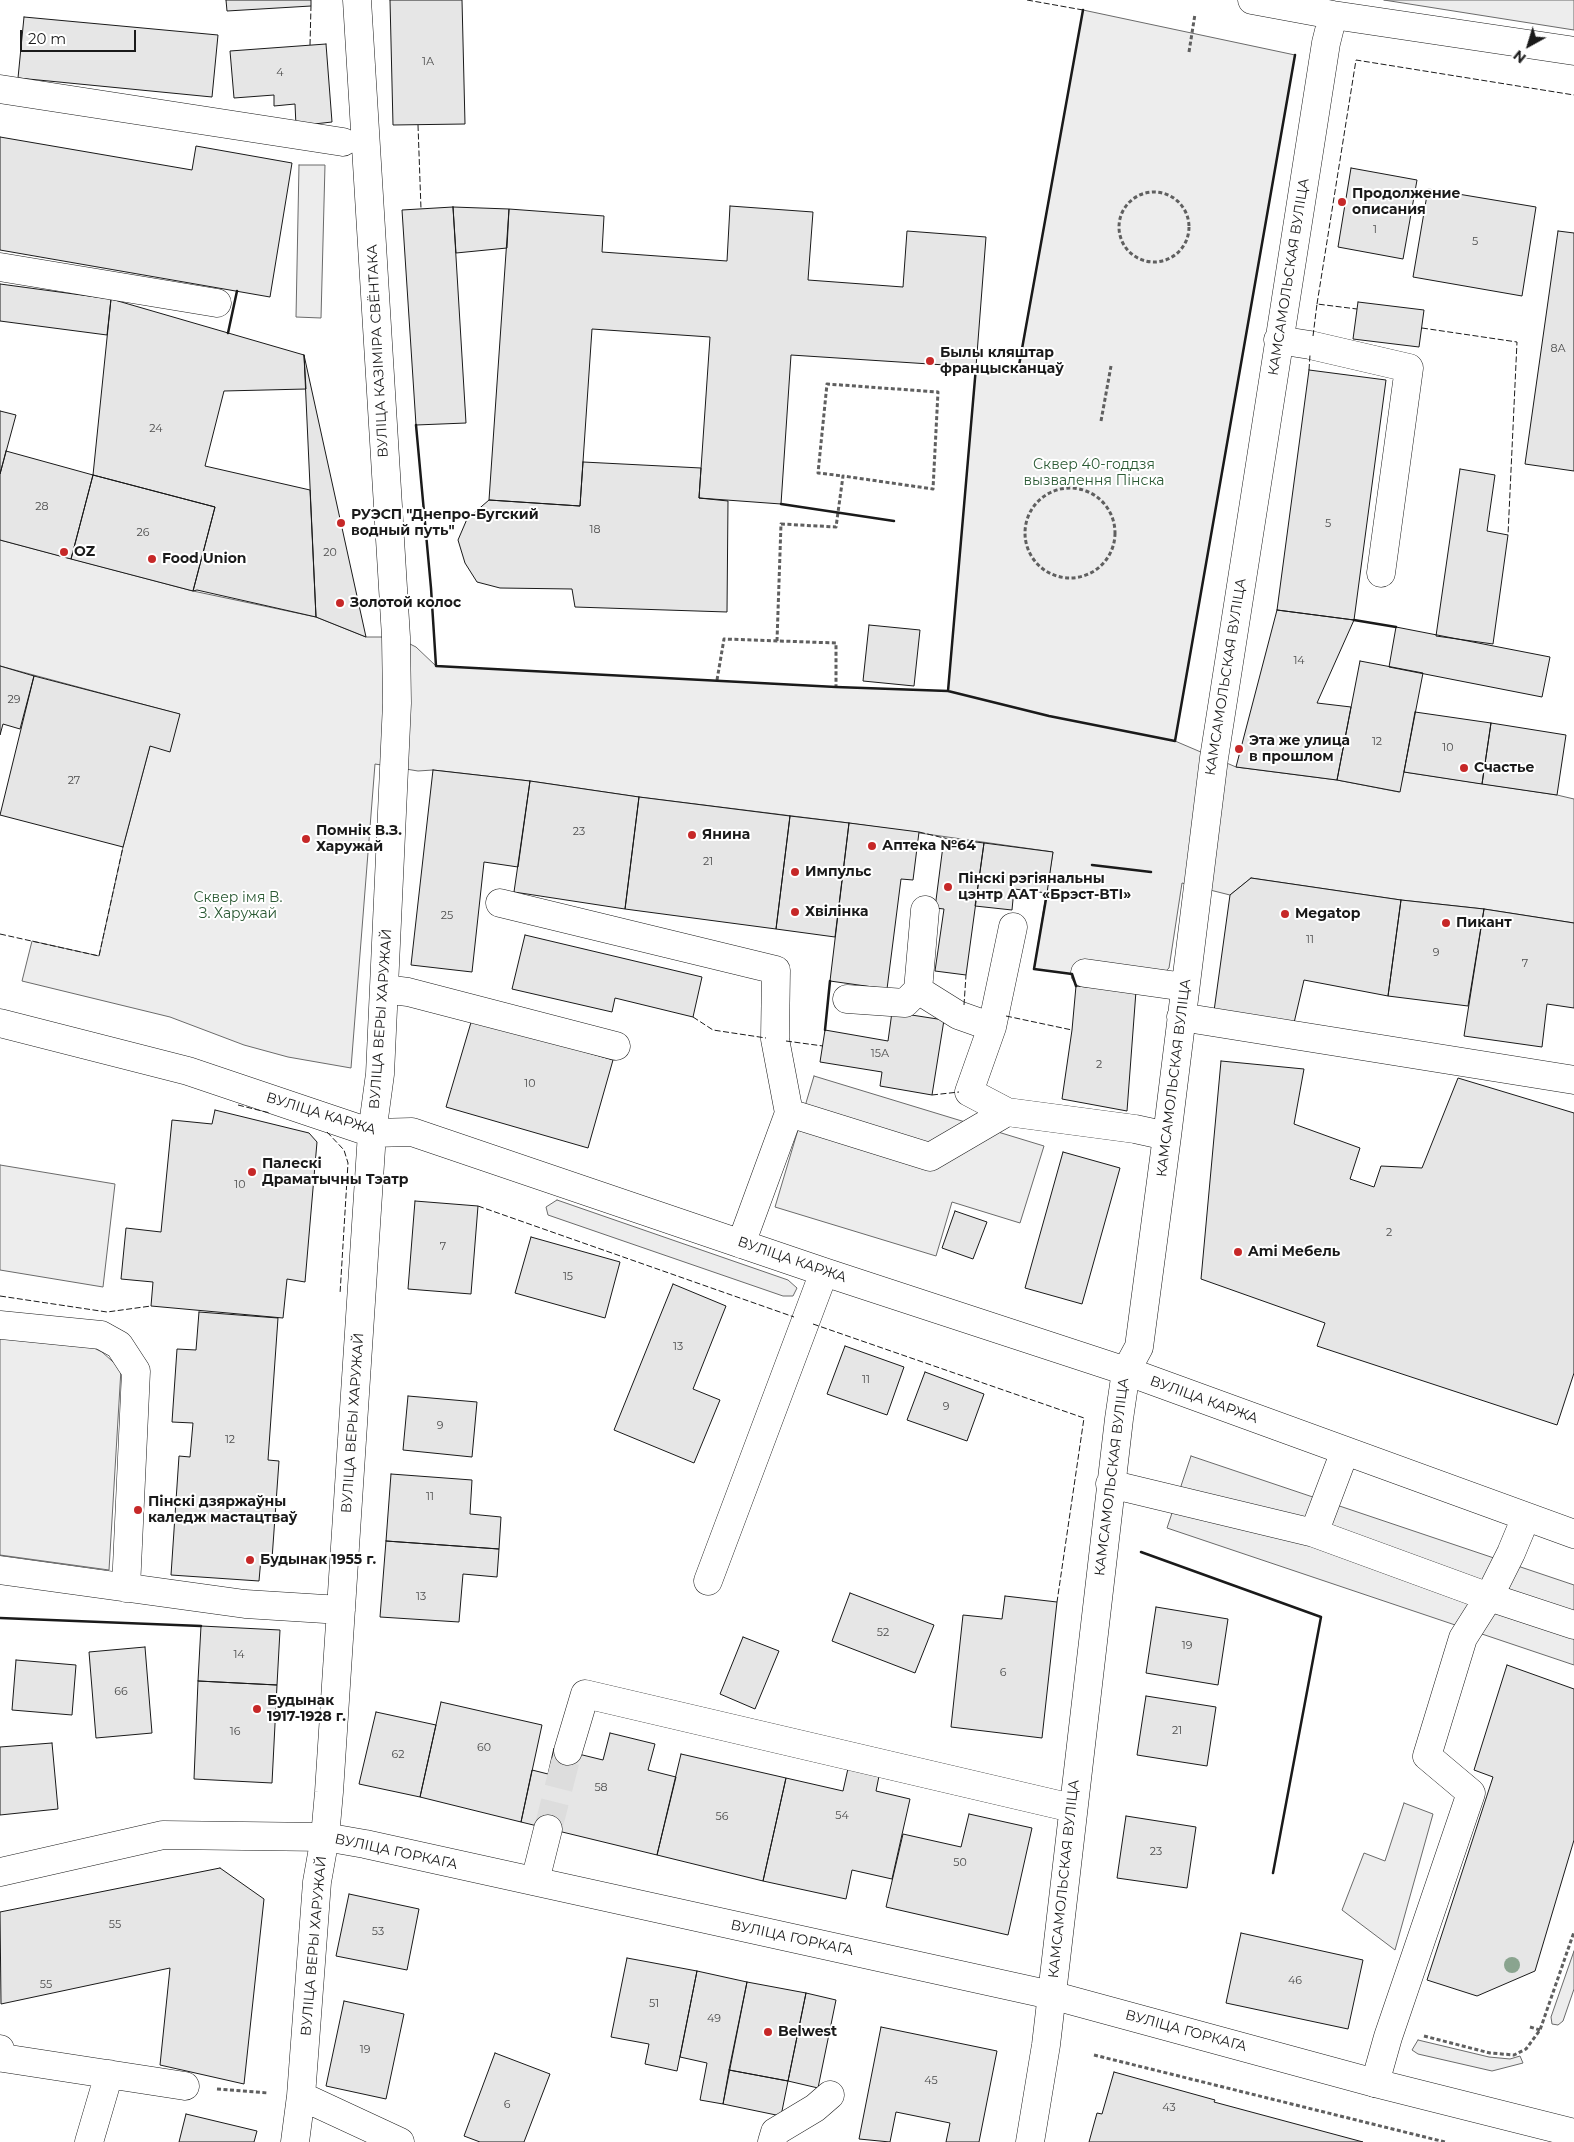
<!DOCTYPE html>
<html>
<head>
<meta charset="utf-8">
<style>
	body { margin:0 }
	#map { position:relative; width:1574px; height:2142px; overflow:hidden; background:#fff; font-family:Montserrat,sans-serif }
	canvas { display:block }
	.north { position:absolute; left:1504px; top:20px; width:50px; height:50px; -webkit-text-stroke:4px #fff; paint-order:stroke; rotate:219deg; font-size:14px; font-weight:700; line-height:20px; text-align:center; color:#1a1a1a }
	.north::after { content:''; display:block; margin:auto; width:18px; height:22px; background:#1a1a1a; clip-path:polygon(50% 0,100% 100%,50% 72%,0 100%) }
	.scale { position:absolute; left:20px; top:30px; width:116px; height:22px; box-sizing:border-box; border:2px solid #1a1a1a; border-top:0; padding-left:6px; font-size:15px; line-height:18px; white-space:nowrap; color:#1a1a1a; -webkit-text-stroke:4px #fff; paint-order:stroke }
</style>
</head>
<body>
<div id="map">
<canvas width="1574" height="2142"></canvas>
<div class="north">N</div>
<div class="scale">20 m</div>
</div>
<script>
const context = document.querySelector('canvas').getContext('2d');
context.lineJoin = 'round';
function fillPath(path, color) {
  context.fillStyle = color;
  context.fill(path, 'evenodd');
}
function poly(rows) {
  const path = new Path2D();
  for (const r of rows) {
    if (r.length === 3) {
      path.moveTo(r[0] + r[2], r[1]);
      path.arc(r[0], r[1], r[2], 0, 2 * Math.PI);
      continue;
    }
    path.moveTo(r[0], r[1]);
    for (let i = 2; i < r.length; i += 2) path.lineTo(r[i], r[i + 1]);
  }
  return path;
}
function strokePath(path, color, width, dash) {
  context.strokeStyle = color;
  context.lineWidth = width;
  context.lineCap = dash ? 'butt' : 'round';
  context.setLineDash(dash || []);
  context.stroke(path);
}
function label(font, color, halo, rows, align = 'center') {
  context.font = font + ' Montserrat,sans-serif';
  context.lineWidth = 4;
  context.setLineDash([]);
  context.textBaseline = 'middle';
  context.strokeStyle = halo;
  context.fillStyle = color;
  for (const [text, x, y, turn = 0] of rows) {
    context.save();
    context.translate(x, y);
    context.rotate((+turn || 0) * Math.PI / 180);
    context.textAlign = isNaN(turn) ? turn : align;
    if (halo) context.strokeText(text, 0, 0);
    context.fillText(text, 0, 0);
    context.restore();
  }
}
const built = poly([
	[1384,0,1574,0,1574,30,1384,0],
	[1083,10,1295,55,1175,741,1236,767,1337,780,1399,792,1404,772,1557,795,1574,799,1574,923,1484,909,1401,900,1251,878,1230,895,1182,883,1169,968,1154,982,1136,991,1076,986,1071,974,1034,969,1053,852,849,823,639,797,530,781,433,770,418,771,375,764,351,1068,288,1057,244,1045,170,1017,22,981,32,941,99,956,123,847,150,746,179,714,0,666,0,540,193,591,316,617,366,637,396,637,416,647,436,666,836,687,948,691,976,367,1018,370,1083,10],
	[299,165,325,165,321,318,296,317,299,165],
	[814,1076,1044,1146,1020,1223,952,1202,936,1256,775,1207,814,1076],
	[0,1165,115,1184,103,1287,0,1270,0,1165],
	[557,1200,788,1280,797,1288,793,1296,783,1296,548,1215,546,1207,557,1200],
	[0,1338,88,1345,102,1352,121,1369,109,1570,0,1555,0,1338],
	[1191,1456,1574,1585,1574,1665,1167,1528,1191,1456],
	[1404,1803,1433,1814,1395,1950,1342,1910,1364,1853,1385,1861,1404,1803],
	[1574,1951,1574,1989,1563,2021,1558,2025,1552,2024,1551,2017,1574,1951],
	[1418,2040,1489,2057,1510,2059,1520,2056,1523,2063,1492,2071,1418,2054,1412,2050,1418,2040]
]);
fillPath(built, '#ededed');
strokePath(built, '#6a6a6a', 1);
const building = poly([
	[226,0,311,0,311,6,227,11,226,0],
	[390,0,462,0,465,124,393,125,390,0],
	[24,17,218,35,212,97,18,78,24,17],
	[326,44,332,122,296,126,295,104,274,106,274,95,234,98,230,51,326,44],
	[0,137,192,170,196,146,292,163,270,297,0,250,0,137],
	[1351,168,1417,180,1403,259,1338,247,1351,168],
	[1428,189,1536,207,1522,296,1413,277,1428,189],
	[730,206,813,212,808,280,903,287,907,231,986,237,976,367,791,355,781,504,699,498,710,337,592,329,580,506,489,500,509,209,604,216,602,252,727,261,730,206],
	[453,207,466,423,416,425,402,210,453,207],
	[453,207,509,209,507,248,456,253,453,207],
	[1558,231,1574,233,1574,471,1525,464,1558,231],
	[0,284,111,299,107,335,0,321,0,284],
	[111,299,304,355,306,389,224,391,205,466,310,490,316,617,197,590,193,591,215,507,93,475,111,299],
	[1358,302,1424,310,1419,347,1353,339,1358,302],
	[304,355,366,637,316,617,304,355],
	[1309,370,1386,380,1354,620,1277,610,1309,370],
	[0,411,16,415,0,474,0,411],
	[6,451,93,475,71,559,0,540,0,474,6,451],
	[583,462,701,468,699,498,728,501,727,612,575,607,572,589,500,588,477,582,465,563,458,540,467,519,489,500,580,506,583,462],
	[1460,469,1495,475,1487,531,1508,535,1493,644,1436,636,1460,469],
	[93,475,215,507,193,591,71,559,93,475],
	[1277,610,1354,620,1317,703,1351,707,1337,780,1236,767,1277,610],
	[869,625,920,630,914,686,863,681,869,625],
	[1396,627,1550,657,1542,697,1389,667,1396,627],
	[1360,661,1423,673,1400,792,1337,780,1360,661],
	[0,666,34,676,20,729,3,724,0,735,0,666],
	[34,676,180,714,170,752,150,746,123,847,0,815,34,676],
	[1415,712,1491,723,1482,784,1404,772,1415,712],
	[1491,723,1566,735,1557,795,1482,784,1491,723],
	[433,770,530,781,518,867,484,862,472,972,411,965,433,770],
	[530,781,639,797,625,909,514,892,530,781],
	[639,797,790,816,776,929,625,909,639,797],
	[790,816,849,823,835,937,776,929,790,816],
	[849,823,919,832,913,880,901,879,887,989,830,981,849,823],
	[944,838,984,843,966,975,935,971,944,909,935,908,944,838],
	[984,843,1053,852,1047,893,1014,889,1012,910,975,906,984,843],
	[1251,878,1401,900,1388,996,1304,980,1294,1023,1214,1011,1230,895,1251,878],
	[1401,900,1484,909,1468,1006,1388,996,1401,900],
	[1484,909,1574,923,1574,1008,1547,1004,1542,1047,1464,1036,1484,909],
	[525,935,702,977,693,1017,615,998,612,1012,512,989,525,935],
	[1076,986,1136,991,1127,1111,1062,1099,1072,1030,1076,986],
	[892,1012,944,1020,932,1095,880,1086,882,1072,820,1062,825,1030,888,1041,892,1012],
	[472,1019,613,1060,588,1148,446,1107,472,1019],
	[1221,1061,1304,1069,1294,1124,1360,1148,1350,1179,1374,1187,1381,1166,1422,1168,1458,1078,1574,1113,1574,1373,1557,1425,1317,1346,1325,1323,1201,1279,1221,1061],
	[215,1110,309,1133,317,1142,305,1282,287,1279,283,1318,151,1306,153,1282,121,1279,126,1228,161,1232,172,1120,212,1124,215,1110],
	[1063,1152,1120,1168,1082,1304,1025,1288,1063,1152],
	[415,1201,478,1206,471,1294,408,1289,415,1201],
	[955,1211,987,1222,973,1259,942,1248,955,1211],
	[531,1237,620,1262,605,1318,515,1293,531,1237],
	[673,1284,726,1306,693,1389,720,1400,694,1463,614,1430,673,1284],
	[199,1312,278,1318,268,1460,279,1461,272,1559,261,1558,259,1581,171,1575,179,1456,190,1457,193,1423,172,1422,177,1349,196,1350,199,1312],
	[845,1346,904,1367,887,1415,827,1394,845,1346],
	[925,1372,984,1394,967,1441,907,1420,925,1372],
	[408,1396,477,1402,472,1457,403,1450,408,1396],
	[391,1474,472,1480,470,1514,501,1517,499,1549,386,1541,391,1474],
	[386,1541,499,1549,497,1577,463,1574,459,1622,380,1617,386,1541],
	[850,1593,934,1625,915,1673,832,1641,850,1593],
	[1005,1596,1057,1602,1042,1738,951,1727,963,1615,1002,1619,1005,1596],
	[1156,1607,1228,1619,1218,1685,1146,1673,1156,1607],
	[201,1626,280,1630,277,1685,198,1681,201,1626],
	[743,1637,779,1651,755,1709,720,1694,743,1637],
	[145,1647,152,1733,96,1738,89,1652,145,1647],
	[16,1660,76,1665,72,1715,12,1710,16,1660],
	[1507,1665,1574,1689,1574,1840,1535,1971,1477,1996,1427,1980,1493,1777,1474,1770,1507,1665],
	[198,1681,277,1685,272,1783,194,1779,198,1681],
	[1146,1696,1216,1707,1207,1766,1137,1755,1146,1696],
	[441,1702,542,1725,521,1822,420,1797,441,1702],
	[376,1712,436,1725,420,1797,359,1784,376,1712],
	[610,1733,655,1744,648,1770,676,1777,657,1855,521,1822,532,1770,548,1774,554,1748,603,1760,610,1733],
	[52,1743,58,1809,0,1815,0,1747,52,1743],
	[681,1754,786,1778,763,1881,657,1855,681,1754],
	[849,1764,880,1771,876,1791,910,1799,892,1879,852,1870,846,1899,763,1881,786,1778,843,1791,849,1764],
	[969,1814,1032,1828,1008,1935,886,1907,903,1834,961,1847,969,1814],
	[1126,1816,1196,1827,1187,1888,1117,1878,1126,1816],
	[220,1868,264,1899,244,2084,160,2065,170,1968,1,2004,0,1912,220,1868],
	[349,1894,419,1909,407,1970,336,1956,349,1894],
	[1241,1933,1363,1960,1348,2029,1226,2003,1241,1933],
	[627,1958,697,1971,677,2071,645,2064,649,2044,611,2037,627,1958],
	[697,1971,747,1982,723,2104,700,2100,707,2063,680,2057,697,1971],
	[747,1982,806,1993,788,2081,729,2070,747,1982],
	[806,1993,836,2000,818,2088,788,2081,806,1993],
	[344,2001,404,2014,386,2099,326,2086,344,2001],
	[881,2027,997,2051,979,2142,946,2142,950,2123,896,2112,890,2142,859,2139,881,2027],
	[495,2053,550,2074,524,2142,480,2142,464,2136,495,2053],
	[729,2070,788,2081,781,2116,723,2104,729,2070],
	[1114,2072,1215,2100,1214,2102,1363,2142,1089,2142,1097,2113,1102,2114,1114,2072],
	[186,2114,257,2131,254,2142,179,2142,186,2114]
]);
fillPath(building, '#e6e6e6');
strokePath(building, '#1a1a1a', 1);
strokePath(poly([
	[548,1829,568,1751]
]), '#ddd', 28, [28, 14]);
const minor = poly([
	[1252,0,1333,15,1574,51],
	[0,89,343,142],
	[0,267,217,303],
	[1278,340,1310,345,1409,368,1381,573],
	[500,903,776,970,775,1039,789,1113,741,1244],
	[925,910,918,990,958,1015,992,1027],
	[1085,973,1185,987],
	[384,989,408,992,616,1046],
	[847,999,905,1003,918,990],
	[1181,1017,1574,1080],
	[0,1023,188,1071,372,1133,412,1132,824,1272,1126,1371,1574,1534],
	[1007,1112,969,1092,992,1027,1013,927],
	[789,1113,930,1157,1007,1112,1135,1129,1167,1136],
	[0,1325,101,1335,119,1345,136,1371,126,1588],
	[1110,1484,1314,1533,1489,1597,1574,1625],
	[1314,1533,1345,1451],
	[0,1570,245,1604,341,1610],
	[708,1581,824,1272],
	[568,1751,585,1694,1072,1808],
	[535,1881,548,1829],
	[0,2049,3,2058,185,2086],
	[1375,2083,1388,2037,1471,1793,1427,1756,1463,1638,1489,1597,1511,1553,1526,1517],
	[301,2096,400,2142],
	[89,2142,109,2074],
	[295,2142,301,2096,317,1882,325,1837,329,1792,372,1133,380,1074,397,703,396,637,357,0],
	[772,2142,775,2132,815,2108,830,2095],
	[1030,2142,1046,2045,1119,1419,1126,1371,1139,1347,1167,1136,1214,758,1326,43,1333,15]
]);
const major = poly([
	[0,1872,163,1835,325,1837,365,1844,1051,1995,1375,2083,1574,2133]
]);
strokePath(minor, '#1a1a1a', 29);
strokePath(major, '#1a1a1a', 29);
strokePath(poly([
	[1189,52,1195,14],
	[1154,227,35],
	[1101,421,1111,366],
	[1070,533,45],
	[777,641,781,524,836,527,843,476,933,489,938,392,827,384,818,473,843,476],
	[717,680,724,639,836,643,836,687],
	[1530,2027,1540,2030],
	[1424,2036,1490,2053,1514,2055,1526,2049,1540,2030,1574,1932],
	[1094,2055,1445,2142],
	[217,2089,268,2093]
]), '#5f5f5f', 3, [4, 2.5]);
strokePath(minor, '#fff', 28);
strokePath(major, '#fff', 28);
strokePath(poly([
	[1027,0,1083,10],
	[310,45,311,6],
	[418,125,421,209],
	[1317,304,1356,60,1574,95],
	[1422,328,1517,342,1508,535],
	[1313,336,1317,304,1357,309],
	[1309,370,1310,355],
	[919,832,944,838],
	[0,934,99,956,123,847],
	[964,1005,966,975],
	[1006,1016,1072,1030],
	[693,1017,713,1030,766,1038],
	[786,1041,823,1046],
	[932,1095,959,1092],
	[238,1105,270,1113],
	[327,1132,344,1150,348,1163,340,1294],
	[478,1206,794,1317],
	[0,1296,107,1312,151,1306],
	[813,1324,1084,1418,1057,1602]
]), '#1a1a1a', 1, [6, 2.5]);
strokePath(poly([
	[228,333,237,291],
	[416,425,431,588,436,666,836,687,948,691,1049,716,1175,741,1295,55],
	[781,504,894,521],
	[1354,620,1396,627],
	[948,691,976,367,1018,371,1083,10],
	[1092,865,1151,872],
	[1047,893,1034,969,1072,974,1076,986],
	[825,1030,830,981],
	[1141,1552,1321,1617,1273,1873],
	[0,1618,201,1626]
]), '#1a1a1a', 2.5);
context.fillStyle = '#8aa48f';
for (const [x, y] of [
	[1512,1965]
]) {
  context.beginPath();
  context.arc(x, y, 8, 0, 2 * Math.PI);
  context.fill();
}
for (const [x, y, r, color] of [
	[1342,202,5,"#c62828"],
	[930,361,5,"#c62828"],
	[341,523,5,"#c62828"],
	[64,552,5,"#c62828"],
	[152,559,5,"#c62828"],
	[340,603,5,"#c62828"],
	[1239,749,5,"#c62828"],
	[1464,768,5,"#c62828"],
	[692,835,5,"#c62828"],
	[306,839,5,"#c62828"],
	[872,846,5,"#c62828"],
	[795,872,5,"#c62828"],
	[948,887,5,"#c62828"],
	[795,912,5,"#c62828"],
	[1285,914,5,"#c62828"],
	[1446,923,5,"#c62828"],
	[252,1172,5,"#c62828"],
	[1238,1252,5,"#c62828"],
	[138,1510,5,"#c62828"],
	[250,1560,5,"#c62828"],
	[257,1709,5,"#c62828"],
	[768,2032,5,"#c62828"]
]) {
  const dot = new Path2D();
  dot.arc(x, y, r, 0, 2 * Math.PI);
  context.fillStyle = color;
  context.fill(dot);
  strokePath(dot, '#fff', 2);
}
label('11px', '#4d4d4d', null, [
	["1А",428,62],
	["4",280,73],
	["1",1375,230],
	["5",1475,242],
	["8А",1558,349],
	["24",156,429],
	["28",42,507],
	["5",1328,524],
	["18",595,530],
	["26",143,533],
	["20",330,553],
	["14",1299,661],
	["29",14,700],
	["12",1377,742],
	["10",1448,748],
	["27",74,781],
	["23",579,832],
	["21",708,862],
	["25",447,916],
	["11",1310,940],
	["9",1436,953],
	["7",1525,964],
	["15А",880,1054],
	["2",1099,1065],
	["10",530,1084],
	["10",240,1185],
	["2",1389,1233],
	["7",443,1247],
	["15",568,1277],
	["13",678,1347],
	["11",866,1380],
	["9",946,1407],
	["9",440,1426],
	["12",230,1440],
	["11",430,1497],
	["13",421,1597],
	["52",883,1633],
	["19",1187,1646],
	["14",239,1655],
	["6",1003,1673],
	["66",121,1692],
	["21",1177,1731],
	["16",235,1732],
	["60",484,1748],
	["62",398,1755],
	["58",601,1788],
	["54",842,1816],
	["56",722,1817],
	["23",1156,1852],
	["50",960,1863],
	["55",115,1925],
	["53",378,1932],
	["46",1295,1981],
	["55",46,1985],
	["51",654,2004],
	["49",714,2019],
	["19",365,2050],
	["45",931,2081],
	["6",507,2105],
	["43",1169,2108]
]);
label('bold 14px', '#1a1a1a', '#fff', [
	["Продолжение",1352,194],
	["описания",1352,210],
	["Былы кляштар",940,353],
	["францысканцаў",940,369],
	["РУЭСП \"Днепро-Бугский",351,515],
	["водный путь\"",351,531],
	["OZ",74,552],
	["Food Union",162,559],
	["Золотой колос",350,603],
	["Эта же улица",1249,741],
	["в прошлом",1249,757],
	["Счастье",1474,768],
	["Помнік В.З.",316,831],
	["Харужай",316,847],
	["Янина",702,835],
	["Аптека №64",882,846],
	["Импульс",805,872],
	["Пінскі рэгіянальны",958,879],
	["цэнтр ААТ «Брэст-ВТІ»",958,895],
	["Хвілінка",805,912],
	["Megatop",1295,914],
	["Пикант",1456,923],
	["Палескі",262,1164],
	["Драматычны Тэатр",262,1180],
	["Ami Мебель",1248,1252],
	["Пінскі дзяржаўны",148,1502],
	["каледж мастацтваў",148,1518],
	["Будынак 1955 г.",260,1560],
	["Будынак",267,1701],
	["1917-1928 г.",267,1717],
	["Belwest",778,2032]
], 'left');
label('14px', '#1a1a1a', '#fff', [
	["КАМСАМОЛЬСКАЯ ВУЛІЦА",1289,277,-81],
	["ВУЛІЦА КАЗІМІРА СВЁНТАКА",378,351,-93],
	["КАМСАМОЛЬСКАЯ ВУЛІЦА",1226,677,-81],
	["ВУЛІЦА ВЕРЫ ХАРУЖАЙ",381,1019,-86],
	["КАМСАМОЛЬСКАЯ ВУЛІЦА",1174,1078,-83],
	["ВУЛІЦА КАРЖА",321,1114,17],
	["ВУЛІЦА КАРЖА",792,1260,19],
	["ВУЛІЦА КАРЖА",1204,1400,20],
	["ВУЛІЦА ВЕРЫ ХАРУЖАЙ",353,1423,-86],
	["КАМСАМОЛЬСКАЯ ВУЛІЦА",1112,1477,-83],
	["ВУЛІЦА ГОРКАГА",396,1852,12],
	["КАМСАМОЛЬСКАЯ ВУЛІЦА",1064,1879,-84],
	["ВУЛІЦА ГОРКАГА",792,1938,12],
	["ВУЛІЦА ВЕРЫ ХАРУЖАЙ",314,1946,-85],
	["ВУЛІЦА ГОРКАГА",1186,2031,15]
]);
label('14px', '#2b5a34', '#fff', [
	["Сквер 40-годдзя",1094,465],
	["вызвалення Пінска",1094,481],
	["Сквер імя В.",238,898],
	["З. Харужай",238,914]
]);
</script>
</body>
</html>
